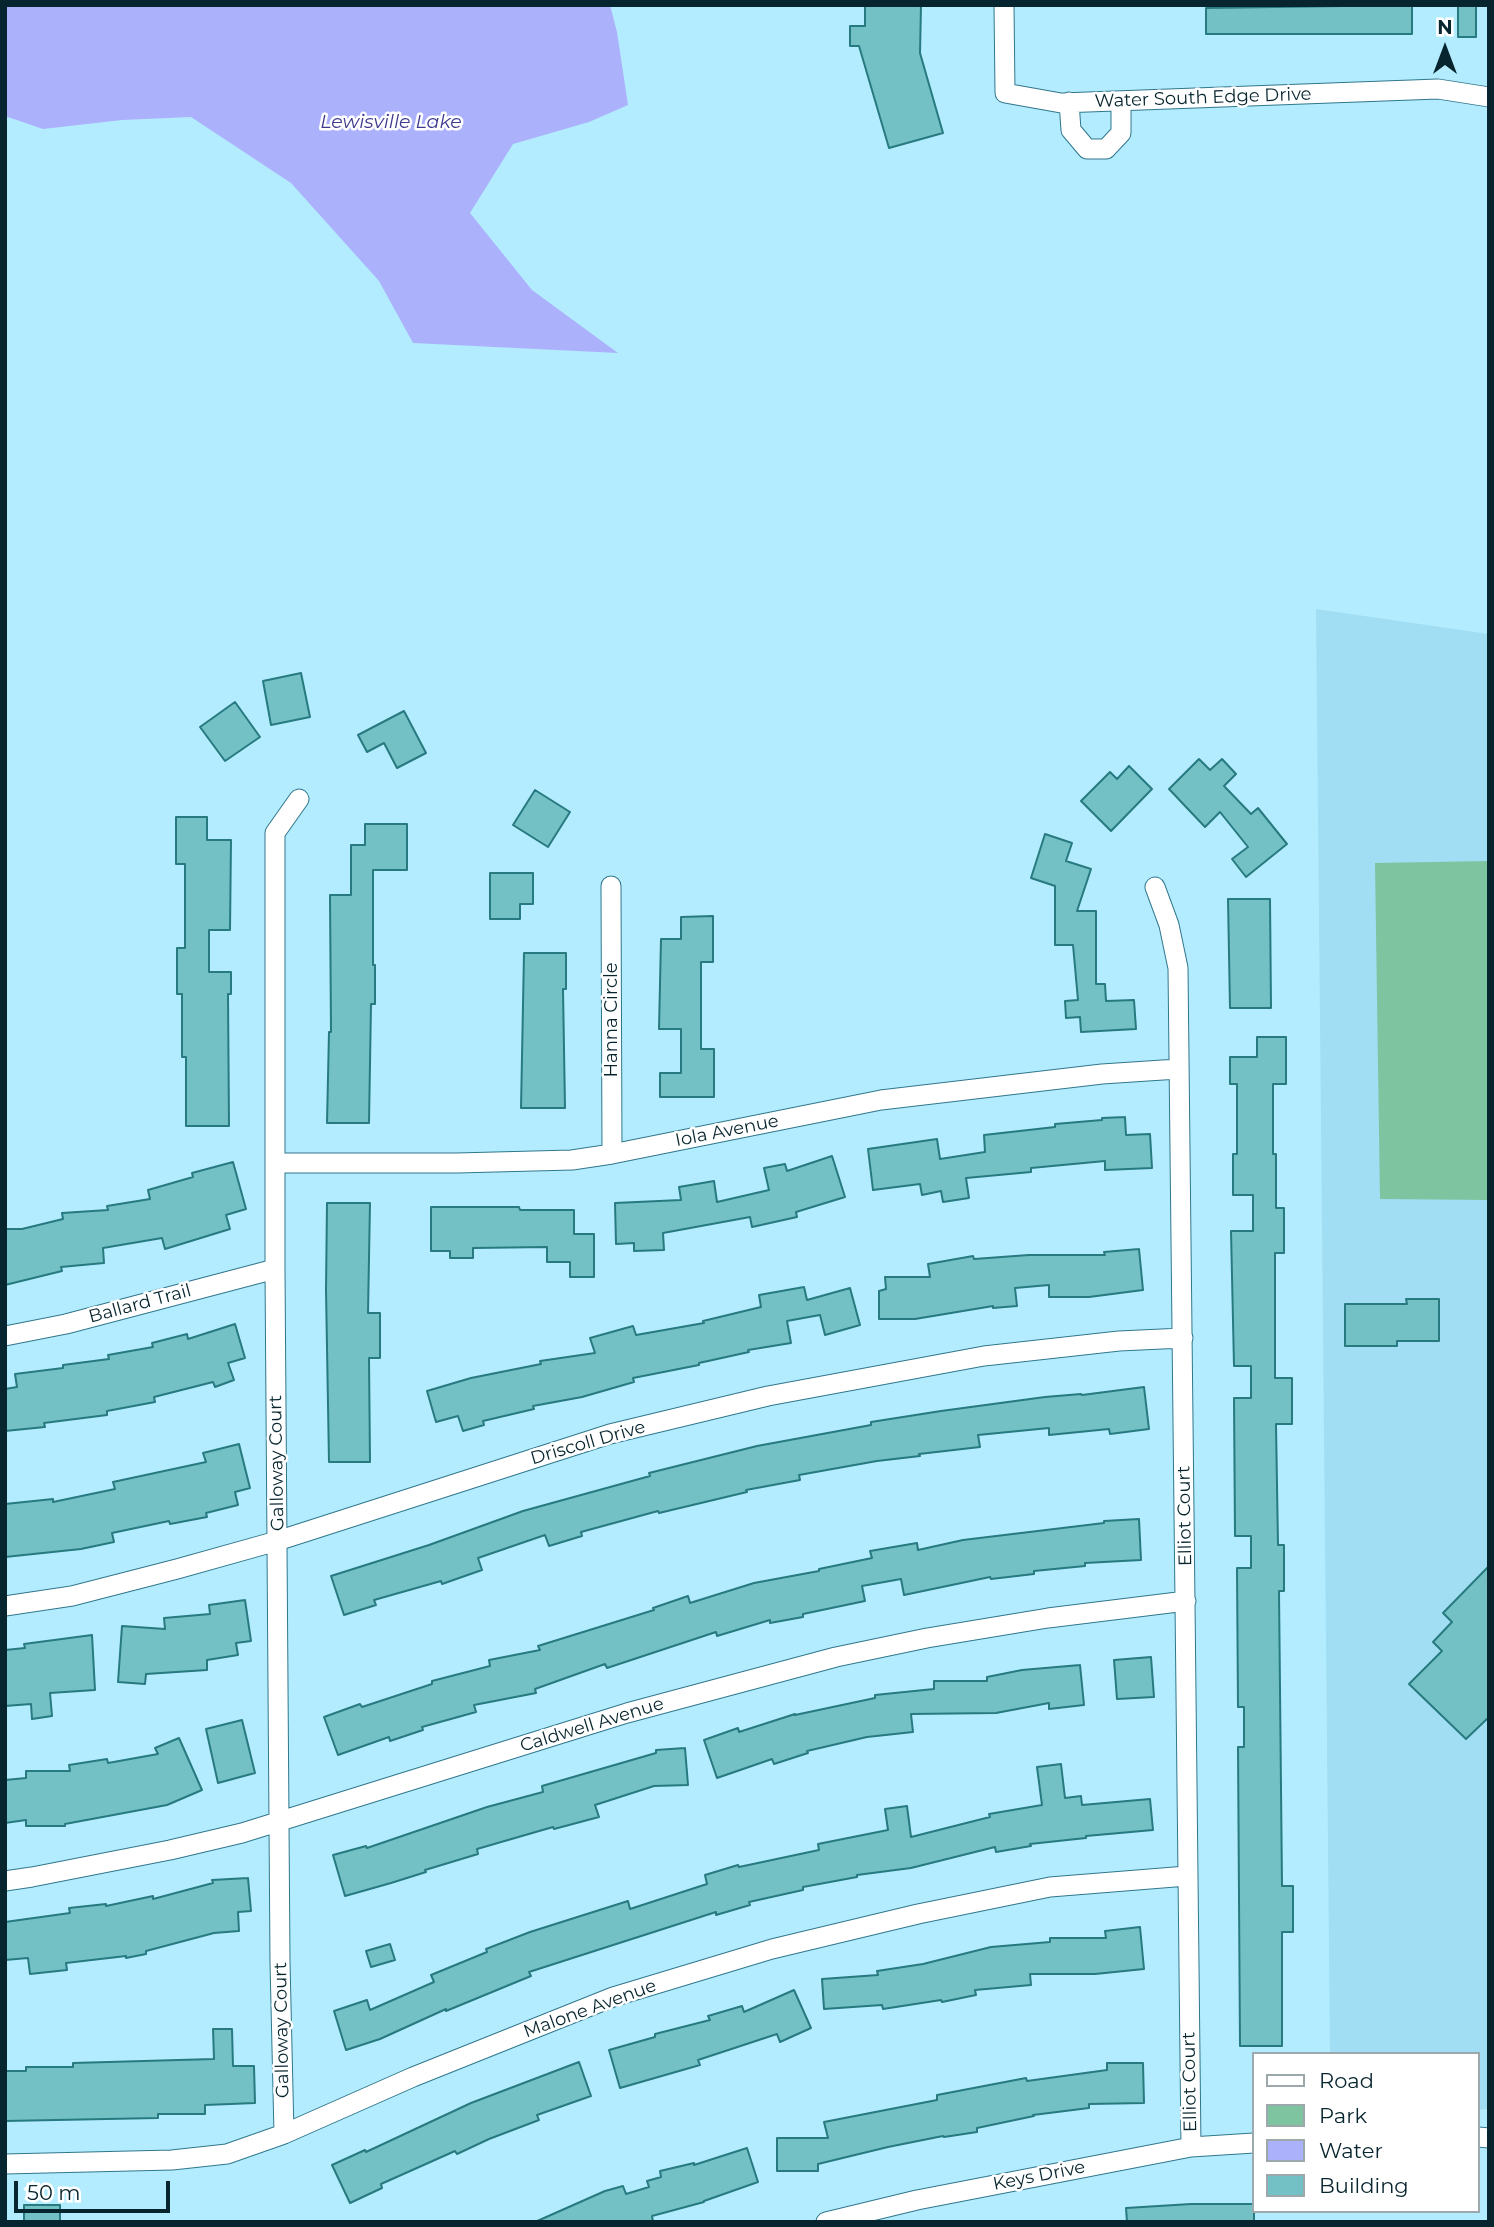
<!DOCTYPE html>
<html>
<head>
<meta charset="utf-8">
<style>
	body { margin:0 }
	#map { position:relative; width:1494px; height:2227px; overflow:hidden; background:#b4ecff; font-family:Montserrat,sans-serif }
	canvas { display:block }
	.frame { position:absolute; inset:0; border:7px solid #07252e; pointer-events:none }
	.legend { position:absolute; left:1252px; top:2052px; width:228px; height:161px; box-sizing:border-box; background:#fff; border:2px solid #9ca8ab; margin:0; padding:9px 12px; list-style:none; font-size:21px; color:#07252e }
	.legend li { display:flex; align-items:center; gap:14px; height:35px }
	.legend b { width:35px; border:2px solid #9ca8ab }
	.north { position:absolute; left:1410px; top:14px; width:70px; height:70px; -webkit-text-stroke:5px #fff; paint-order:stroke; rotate:0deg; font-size:19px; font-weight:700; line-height:28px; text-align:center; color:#07252e }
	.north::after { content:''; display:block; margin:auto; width:24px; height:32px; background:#07252e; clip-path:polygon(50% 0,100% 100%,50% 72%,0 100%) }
	.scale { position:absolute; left:14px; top:2181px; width:156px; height:32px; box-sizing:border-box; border:4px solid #07252e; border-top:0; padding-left:9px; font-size:21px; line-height:24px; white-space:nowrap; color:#07252e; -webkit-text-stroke:5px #fff; paint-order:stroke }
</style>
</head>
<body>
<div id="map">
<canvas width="1494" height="2227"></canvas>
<div class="frame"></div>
<ul class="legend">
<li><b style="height:9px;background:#fff"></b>Road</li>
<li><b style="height:19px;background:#7ec4a0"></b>Park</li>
<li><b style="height:19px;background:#acb1fc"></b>Water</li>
<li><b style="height:19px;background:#73c1c5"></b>Building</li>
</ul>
<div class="north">N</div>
<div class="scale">50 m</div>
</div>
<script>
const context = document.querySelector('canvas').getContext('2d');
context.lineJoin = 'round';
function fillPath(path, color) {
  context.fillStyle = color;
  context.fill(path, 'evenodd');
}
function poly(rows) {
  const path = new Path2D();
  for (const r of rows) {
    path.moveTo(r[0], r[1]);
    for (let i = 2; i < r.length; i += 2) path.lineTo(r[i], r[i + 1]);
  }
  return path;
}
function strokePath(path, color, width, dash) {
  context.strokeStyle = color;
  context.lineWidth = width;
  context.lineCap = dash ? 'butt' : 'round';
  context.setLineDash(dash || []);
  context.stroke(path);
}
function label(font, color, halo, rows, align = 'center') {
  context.font = font + ' Montserrat,sans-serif';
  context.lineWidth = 5;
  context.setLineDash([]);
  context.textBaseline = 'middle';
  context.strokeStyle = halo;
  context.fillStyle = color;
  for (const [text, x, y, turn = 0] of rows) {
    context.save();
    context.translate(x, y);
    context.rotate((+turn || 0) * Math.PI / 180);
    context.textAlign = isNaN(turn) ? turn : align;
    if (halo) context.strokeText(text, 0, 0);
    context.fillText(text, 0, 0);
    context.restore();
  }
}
fillPath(poly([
	[1316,609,1489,634,1489,2109,1478,2110,1478,2054,1330,2054]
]), '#a1def3');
fillPath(poly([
	[1489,861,1489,1200,1380,1199,1375,863]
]), '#7ec4a0');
fillPath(poly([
	[5,5,610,5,617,32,628,105,589,122,513,144,470,213,532,290,618,353,413,343,379,281,291,183,191,117,122,120,43,129,5,116]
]), '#acb1fc');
const building = poly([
	[865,5,921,5,920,53,943,133,889,148,859,46,850,46,850,26,865,26,865,5],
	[1412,5,1412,34,1206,34,1206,8,1412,5],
	[1458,5,1476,5,1476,37,1458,37,1458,5],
	[301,673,310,717,271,725,263,681,301,673],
	[235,702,260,737,225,761,200,727,235,702],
	[404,711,426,753,397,768,384,743,367,752,358,735,404,711],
	[1199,759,1210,770,1222,759,1236,774,1224,786,1251,814,1258,808,1287,844,1246,877,1232,859,1248,847,1220,812,1205,827,1169,789,1199,759],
	[1129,766,1152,789,1111,831,1081,801,1110,772,1117,779,1129,766],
	[535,790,570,812,548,847,513,825,535,790],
	[176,817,207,817,207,840,231,840,230,930,209,930,209,972,231,972,231,994,228,994,229,1126,186,1126,186,1057,182,1057,182,994,177,994,177,948,185,948,185,864,176,864,176,817],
	[365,824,407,824,407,870,373,870,373,965,375,965,375,1004,371,1004,369,1123,327,1123,329,1032,331,1032,330,895,351,895,351,845,365,845,365,824],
	[1045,834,1072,843,1066,861,1091,869,1077,911,1096,911,1096,984,1105,984,1106,1001,1134,1000,1136,1029,1081,1032,1080,1017,1066,1018,1065,1001,1078,1000,1073,945,1055,945,1055,886,1031,878,1045,834],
	[490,873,533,873,533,904,520,904,520,919,490,919,490,873],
	[1228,899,1270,899,1271,1008,1230,1008,1228,899],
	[713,916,713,962,701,962,701,1049,714,1049,714,1097,660,1097,660,1073,681,1073,681,1029,659,1029,661,939,681,939,681,917,713,916],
	[524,953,566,953,566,989,563,989,565,1108,521,1108,524,953],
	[1257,1037,1286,1037,1286,1084,1273,1084,1273,1154,1276,1154,1276,1208,1284,1208,1284,1253,1275,1253,1275,1378,1292,1378,1292,1424,1276,1424,1278,1545,1284,1545,1284,1591,1279,1591,1282,1886,1293,1886,1293,1932,1282,1932,1282,2046,1240,2046,1238,1747,1244,1747,1244,1707,1238,1707,1237,1568,1251,1568,1251,1536,1235,1536,1234,1398,1251,1398,1251,1366,1234,1366,1231,1231,1253,1231,1253,1195,1233,1195,1233,1154,1237,1154,1237,1084,1230,1084,1230,1057,1257,1057,1257,1037],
	[1125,1117,1126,1135,1150,1134,1152,1168,1105,1170,1105,1161,1031,1168,1031,1172,966,1178,969,1198,943,1202,941,1191,922,1195,920,1184,873,1190,868,1149,937,1139,940,1159,985,1152,984,1135,1055,1127,1055,1124,1102,1120,1102,1118,1125,1117],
	[832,1156,845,1197,796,1212,797,1217,752,1227,750,1217,663,1233,664,1250,634,1251,634,1243,616,1244,615,1203,681,1200,679,1187,714,1181,717,1202,769,1190,764,1168,785,1164,787,1171,832,1156],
	[233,1162,246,1209,226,1215,230,1229,165,1249,162,1238,103,1248,104,1263,61,1267,62,1271,5,1285,5,1229,22,1229,63,1219,62,1213,108,1210,107,1206,150,1199,148,1190,193,1177,192,1173,233,1162],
	[327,1203,370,1203,368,1313,380,1313,380,1358,369,1358,370,1462,329,1462,326,1290,327,1203],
	[431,1207,519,1207,520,1210,574,1210,574,1234,594,1234,594,1277,570,1277,570,1262,547,1262,547,1247,473,1248,473,1258,450,1258,450,1251,431,1251,431,1207],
	[1139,1249,1143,1290,1089,1297,1049,1297,1049,1285,1015,1288,1017,1306,993,1308,993,1306,915,1319,879,1319,879,1291,886,1289,885,1277,930,1277,928,1264,973,1256,974,1259,1029,1255,1105,1255,1104,1252,1139,1249],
	[804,1287,807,1300,850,1288,860,1325,825,1335,820,1315,787,1321,791,1343,748,1350,749,1352,699,1363,699,1365,633,1378,634,1382,582,1397,533,1406,534,1409,483,1421,484,1425,463,1431,458,1416,436,1422,427,1391,471,1378,541,1364,540,1361,595,1353,590,1338,633,1326,636,1335,704,1323,703,1321,761,1307,759,1295,804,1287],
	[1406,1299,1439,1299,1439,1341,1397,1341,1397,1346,1345,1346,1345,1304,1407,1304,1406,1299],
	[235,1324,245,1358,228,1363,234,1380,215,1387,213,1382,154,1397,155,1402,107,1411,107,1415,44,1423,45,1427,5,1431,5,1389,17,1387,15,1374,63,1368,63,1365,109,1359,108,1355,153,1347,152,1343,187,1334,188,1339,235,1324],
	[1144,1387,1149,1429,1110,1434,1109,1429,1049,1435,1049,1428,978,1435,980,1447,919,1454,920,1456,877,1461,799,1475,800,1480,746,1490,747,1492,659,1513,658,1511,581,1532,582,1536,549,1546,545,1535,478,1558,482,1570,442,1584,441,1581,374,1600,376,1605,344,1615,331,1576,429,1545,523,1511,650,1476,649,1473,757,1446,871,1425,871,1422,941,1411,1045,1397,1081,1394,1082,1395,1144,1387],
	[239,1444,250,1488,235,1492,238,1505,206,1513,207,1517,170,1524,169,1521,112,1533,114,1542,81,1549,5,1557,5,1504,53,1499,53,1502,115,1489,113,1482,206,1462,203,1453,239,1444],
	[1139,1519,1141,1560,1085,1563,1085,1566,1034,1571,1034,1574,991,1579,990,1577,904,1595,901,1579,862,1586,865,1601,803,1614,803,1617,770,1623,770,1620,717,1636,716,1632,607,1668,605,1664,535,1689,536,1693,474,1705,476,1712,422,1727,423,1730,390,1741,389,1737,338,1755,324,1717,360,1704,362,1707,432,1684,432,1681,490,1666,489,1660,540,1650,538,1646,654,1610,653,1608,688,1596,690,1603,754,1583,819,1571,819,1569,872,1558,870,1551,917,1543,918,1550,963,1540,1104,1523,1104,1521,1139,1519],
	[1489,1566,1489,1717,1466,1739,1409,1684,1442,1651,1433,1642,1452,1622,1443,1613,1489,1566],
	[245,1600,251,1641,236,1643,238,1655,207,1660,207,1670,146,1674,145,1684,118,1682,122,1626,165,1629,164,1618,210,1614,209,1605,245,1600],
	[92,1635,95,1690,50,1693,52,1716,32,1719,31,1704,5,1706,5,1650,25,1648,24,1644,92,1635],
	[1151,1657,1154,1697,1117,1699,1114,1660,1151,1657],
	[1080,1665,1084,1705,1049,1709,1049,1703,996,1713,911,1714,913,1732,867,1737,807,1751,808,1753,774,1764,772,1759,717,1778,704,1740,738,1728,739,1732,795,1714,795,1715,875,1698,875,1695,934,1689,934,1681,987,1681,987,1677,1022,1670,1080,1665],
	[242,1720,255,1773,218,1783,206,1729,242,1720],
	[179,1738,202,1790,167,1805,65,1824,65,1826,26,1826,26,1820,5,1823,5,1780,26,1778,26,1771,70,1771,69,1765,107,1759,108,1763,158,1754,155,1748,179,1738],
	[685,1748,688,1785,654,1786,595,1805,599,1817,554,1829,553,1827,477,1849,478,1854,425,1870,426,1872,391,1883,345,1896,333,1855,366,1846,367,1848,487,1807,543,1792,542,1786,656,1753,656,1750,685,1748],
	[1061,1764,1065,1798,1081,1796,1082,1805,1150,1799,1153,1830,1086,1836,1086,1838,1030,1844,1031,1846,996,1852,995,1847,911,1868,857,1875,857,1877,803,1887,803,1890,749,1902,750,1905,716,1915,716,1912,529,1972,531,1976,446,2011,446,2009,380,2039,346,2050,334,2011,367,2000,370,2010,434,1982,431,1975,487,1952,486,1949,530,1932,628,1901,630,1909,707,1884,705,1875,738,1865,739,1867,819,1850,818,1844,888,1830,885,1809,907,1806,911,1837,990,1817,989,1814,1042,1805,1037,1767,1061,1764],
	[248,1878,251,1911,238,1912,239,1931,214,1933,146,1951,146,1954,126,1958,126,1956,66,1963,67,1970,30,1974,28,1958,5,1960,5,1922,70,1913,69,1908,106,1904,106,1906,153,1896,153,1899,213,1883,212,1880,248,1878],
	[1140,1927,1144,1969,1095,1974,1030,1974,1031,1985,975,1990,976,1995,942,2002,941,2000,883,2009,882,2005,824,2009,822,1979,878,1975,877,1971,923,1964,991,1947,1050,1942,1050,1938,1106,1938,1105,1931,1140,1927],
	[390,1944,395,1960,371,1967,366,1951,390,1944],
	[794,1990,811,2028,780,2042,777,2034,698,2060,700,2065,620,2088,609,2050,655,2037,655,2034,710,2020,708,2016,742,2006,744,2012,794,1990],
	[213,2029,232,2029,233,2066,254,2066,255,2103,205,2105,205,2114,158,2114,158,2118,5,2121,5,2071,26,2071,26,2067,73,2067,73,2063,214,2059,213,2029],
	[579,2062,591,2096,537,2115,539,2120,489,2139,457,2154,455,2151,381,2184,382,2188,350,2203,332,2165,365,2150,366,2152,471,2103,579,2062],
	[1107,2063,1143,2063,1144,2103,1089,2104,1089,2108,1033,2115,1034,2116,977,2128,977,2132,944,2137,943,2136,888,2147,818,2164,818,2171,777,2171,777,2138,828,2138,824,2122,937,2100,937,2095,1026,2078,1027,2081,1107,2070,1107,2063],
	[747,2148,758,2182,704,2201,704,2202,652,2216,653,2222,535,2222,605,2191,623,2186,626,2194,649,2187,647,2181,661,2177,660,2171,694,2163,694,2165,747,2148],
	[1191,2204,1254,2204,1254,2222,1127,2222,1126,2208,1191,2204],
	[24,2205,60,2205,60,2222,24,2222,24,2205]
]);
fillPath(building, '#73c1c5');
strokePath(building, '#277a7f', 2);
const minor = poly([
	[1004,5,1005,93,1061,103,1438,89,1489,97],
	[1069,102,1071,130,1087,149,1106,149,1121,133,1121,101],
	[611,886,612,1154],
	[1155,887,1169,925,1178,968,1191,2147],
	[275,1163,457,1163,572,1160,612,1154,881,1100,1102,1074,1178,1069],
	[5,1336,66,1324,275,1269],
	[5,1606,72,1596,177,1569,277,1541,610,1434,768,1396,984,1356,1119,1341,1183,1338],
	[5,1881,32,1877,170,1850,242,1833,627,1713,836,1657,927,1638,1048,1618,1186,1601],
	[284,2134,280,1962,275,1269,275,833,299,799],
	[1478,2137,1489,2138],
	[5,2164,172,2160,227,2154,284,2134,413,2077,613,1997,772,1949,918,1914,1050,1887,1187,1876],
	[826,2222,917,2200,1191,2147,1254,2143]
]);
strokePath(minor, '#30778c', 21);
strokePath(minor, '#fff', 19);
label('18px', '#07252e', '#fff', [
	["Water South Edge Drive",1203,98,-2],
	["Hanna Circle",612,1020,-90],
	["Iola Avenue",727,1131,-11],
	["Ballard Trail",140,1304,-15],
	["Driscoll Drive",588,1443,-16],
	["Galloway Court",277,1463,-91],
	["Elliot Court",1185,1516,-91],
	["Caldwell Avenue",592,1725,-17],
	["Malone Avenue",590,2009,-20],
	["Galloway Court",282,2030,-91],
	["Elliot Court",1190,2082,-91],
	["Keys Drive",1039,2176,-11]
]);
label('italic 19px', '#3e3a8f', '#fff', [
	["Lewisville Lake",391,122]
]);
</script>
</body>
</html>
